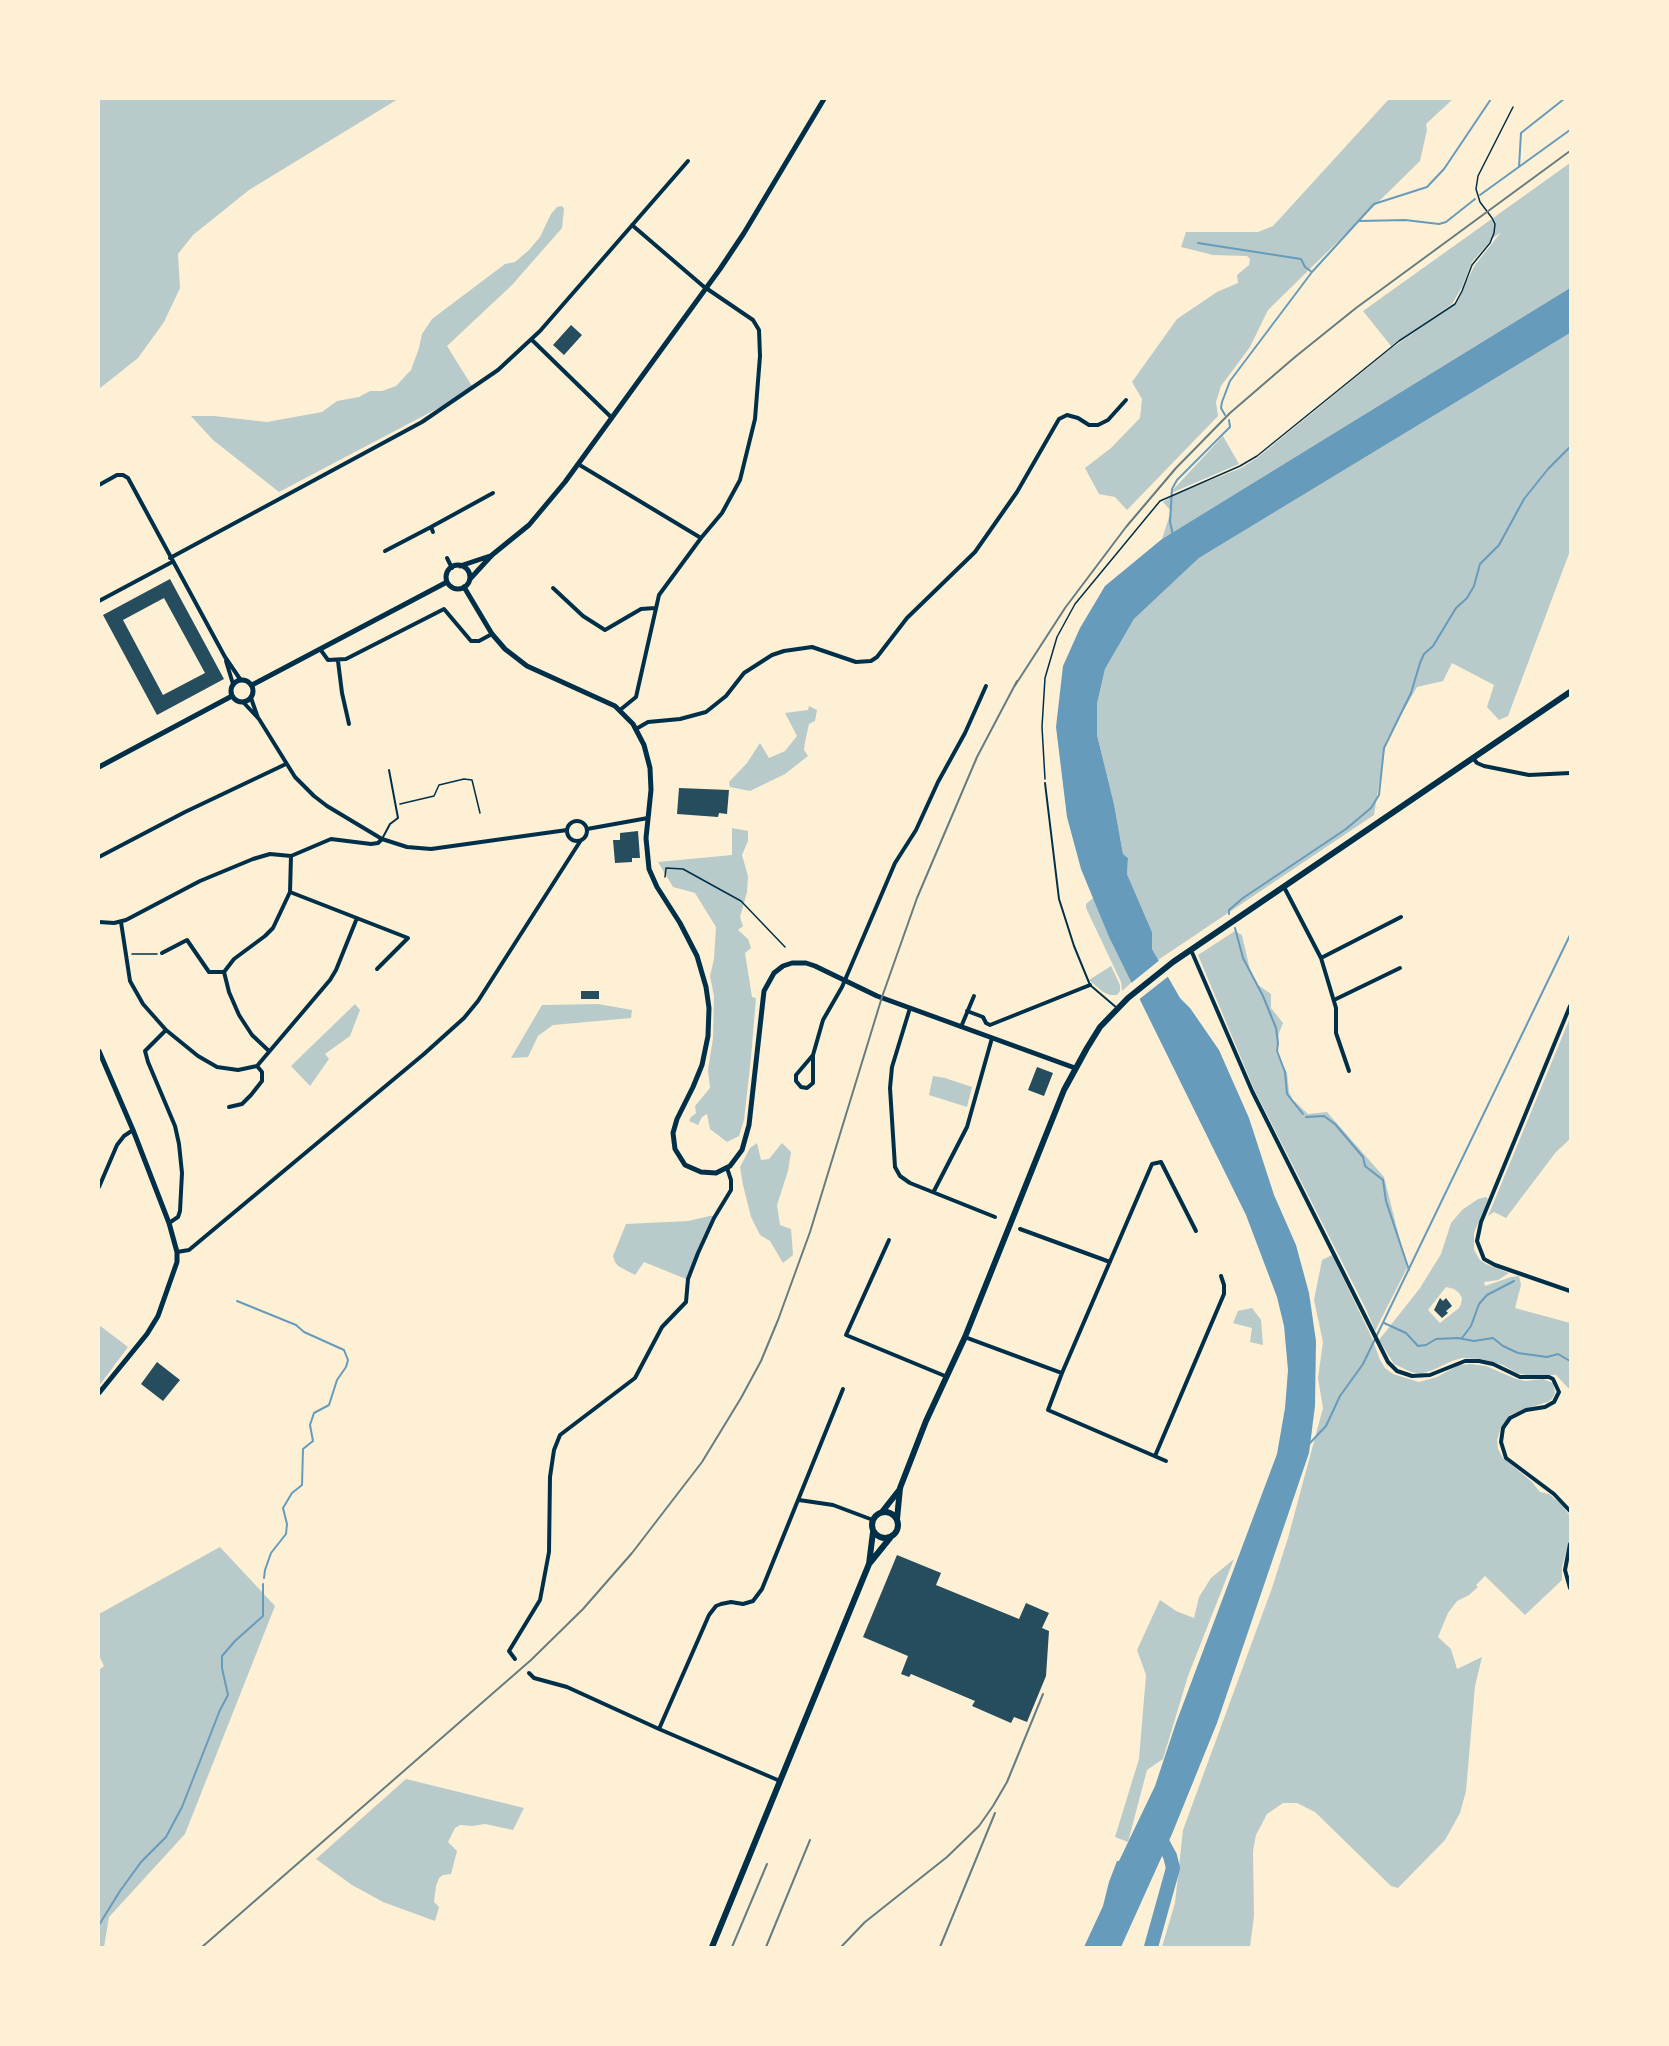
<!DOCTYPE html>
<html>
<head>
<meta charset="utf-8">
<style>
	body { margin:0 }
	#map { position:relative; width:1669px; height:2046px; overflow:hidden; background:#fdf0d5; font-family:Ubuntu,sans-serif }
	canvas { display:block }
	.frame { position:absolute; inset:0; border:100px solid #fdf0d5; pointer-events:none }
</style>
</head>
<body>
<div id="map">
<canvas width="1669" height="2046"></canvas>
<div class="frame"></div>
</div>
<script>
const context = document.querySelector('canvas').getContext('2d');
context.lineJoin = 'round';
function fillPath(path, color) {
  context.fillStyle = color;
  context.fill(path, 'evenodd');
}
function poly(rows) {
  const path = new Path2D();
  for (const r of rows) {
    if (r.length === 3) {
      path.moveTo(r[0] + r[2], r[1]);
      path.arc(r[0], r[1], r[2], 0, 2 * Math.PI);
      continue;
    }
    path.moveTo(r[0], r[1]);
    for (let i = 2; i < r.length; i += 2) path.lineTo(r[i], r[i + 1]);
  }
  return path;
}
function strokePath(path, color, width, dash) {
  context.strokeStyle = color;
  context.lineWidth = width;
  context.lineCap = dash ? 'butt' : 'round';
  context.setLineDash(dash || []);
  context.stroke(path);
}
fillPath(poly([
	[99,99,398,99,249,190,193,235,178,254,180,288,164,322,138,358,99,389],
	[1389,99,1453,99,1426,124,1427,130,1420,161,1268,310,1250,347,1221,386,1216,402,1218,416,1127,510,1115,497,1099,494,1085,468,1111,448,1140,418,1142,399,1132,382,1177,319,1217,292,1238,283,1237,275,1249,265,1250,259,1247,256,1213,255,1181,247,1186,232,1258,232,1273,226],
	[1570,163,1570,288,1162,539,1171,511,1163,502,1174,495,1241,468,1257,458,1392,348,1455,304,1475,265,1501,232,1492,239,1472,262,1462,287,1452,304,1391,346,1363,311],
	[562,206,564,209,562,228,512,285,447,346,472,386,446,404,279,492,213,440,191,416,214,416,267,422,322,412,337,401,359,397,370,391,382,391,396,386,411,370,419,348,422,334,432,319,505,264,515,262,529,250,540,237,551,214,557,207],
	[1570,333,1570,551,1508,716,1499,720,1487,707,1494,685,1452,663,1443,681,1417,687,1386,741,1374,815,1158,960,1152,949,1152,932,1127,874,1128,858,1123,854,1114,804,1097,735,1097,704,1105,669,1134,619,1199,558],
	[1223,436,1239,464,1169,494],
	[809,706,817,710,815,721,809,724,805,742,804,750,808,756,785,774,750,791,730,787,729,782,747,763,760,743,769,758,785,751,797,736,785,713,808,710],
	[732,828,748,831,748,841,742,855,748,876,747,892,740,917,743,926,738,930,748,939,751,948,745,953,752,997,756,998,751,1057,744,1120,739,1136,727,1142,710,1129,707,1114,702,1117,698,1125,689,1121,691,1117,696,1113,695,1106,710,1088,708,1070,713,1038,714,996,710,976,714,959,716,927,695,893,673,887,658,862,732,855],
	[1094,897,1109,937,1132,982,1122,991,1121,982,1086,908,1086,904],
	[1235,931,1242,935,1250,970,1258,985,1271,994,1271,1008,1283,1023,1279,1033,1276,1052,1287,1073,1289,1092,1293,1100,1308,1114,1327,1112,1384,1177,1407,1268,1375,1331,1366,1309,1254,1089,1198,955],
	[1111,966,1120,985,1120,991,1117,995,1110,995,1103,992,1089,980],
	[355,1004,360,1010,350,1036,325,1054,329,1059,310,1086,291,1066],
	[598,1004,632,1010,631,1018,553,1025,538,1036,528,1057,511,1058,542,1005],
	[1570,1018,1570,1139,1556,1152,1506,1218,1494,1212,1488,1216],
	[933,1076,945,1078,972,1087,967,1107,929,1095],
	[757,1143,761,1160,769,1159,782,1143,791,1152,788,1171,777,1205,780,1225,791,1229,793,1255,783,1263,770,1241,760,1235,751,1217,743,1185,740,1167,750,1148],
	[1486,1197,1488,1199,1474,1233,1474,1250,1480,1260,1486,1264,1509,1273,1498,1280,1484,1282,1485,1286,1511,1277,1519,1276,1521,1285,1515,1308,1570,1323,1570,1390,1556,1375,1526,1375,1517,1373,1503,1365,1481,1359,1462,1358,1452,1361,1433,1370,1420,1374,1411,1372,1394,1364,1379,1340,1420,1288,1441,1254,1451,1223,1462,1210,1478,1199],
	[1446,1287,1454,1289,1459,1293,1462,1298,1461,1304,1459,1308,1440,1323,1428,1310],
	[710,1216,713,1216,686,1279,644,1262,635,1275,618,1266,615,1262,613,1256,626,1224,688,1221],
	[1332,1255,1372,1338,1380,1360,1385,1368,1393,1374,1419,1382,1437,1377,1459,1365,1471,1364,1486,1366,1516,1379,1525,1381,1543,1379,1553,1383,1555,1393,1552,1399,1548,1402,1524,1409,1510,1415,1501,1427,1497,1440,1498,1449,1503,1458,1531,1481,1540,1492,1549,1494,1562,1505,1570,1516,1570,1538,1562,1567,1562,1580,1525,1615,1485,1576,1476,1585,1478,1587,1469,1595,1457,1601,1448,1613,1438,1637,1451,1649,1457,1669,1482,1657,1475,1686,1466,1791,1460,1813,1445,1840,1398,1888,1391,1886,1315,1812,1297,1803,1283,1803,1267,1814,1256,1835,1253,1851,1254,1916,1250,1947,1162,1947,1175,1903,1183,1830,1272,1588,1288,1538,1323,1408,1318,1378,1323,1342,1314,1300,1322,1260],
	[1252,1308,1261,1320,1263,1345,1250,1342,1252,1328,1233,1323,1238,1311],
	[99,1325,128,1347,99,1386],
	[220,1547,275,1606,185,1834,109,1917,104,1947,99,1947,99,1670,104,1666,99,1656,99,1614],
	[1234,1559,1188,1676,1163,1759,1147,1770,1128,1842,1115,1837,1139,1759,1146,1675,1137,1650,1160,1600,1176,1611,1194,1618,1199,1597,1211,1578],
	[406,1779,524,1808,513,1830,485,1824,472,1826,460,1825,455,1828,448,1842,457,1851,451,1874,443,1875,439,1878,436,1886,434,1902,439,1907,435,1921,383,1902,352,1885,316,1859]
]), '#b9caca');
fillPath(poly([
	[1570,288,1570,333,1199,558,1134,619,1105,669,1097,704,1097,735,1114,804,1123,854,1128,858,1127,874,1152,932,1152,949,1180,998,1190,1008,1219,1050,1249,1118,1274,1195,1296,1245,1309,1293,1316,1341,1315,1406,1309,1453,1217,1723,1172,1834,1121,1947,1084,1947,1103,1906,1109,1882,1117,1861,1119,1861,1155,1786,1176,1723,1277,1454,1285,1408,1288,1370,1284,1326,1277,1297,1246,1215,1109,937,1081,869,1067,817,1056,727,1063,666,1080,628,1105,586,1162,539]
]), '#669bbc');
fillPath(poly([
	[1161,959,1170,975,1137,1001,1130,984]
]), '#fdf0d5');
strokePath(poly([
	[1519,167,1521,133,1564,99],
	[1480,195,1570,130],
	[1360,221,1405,220,1439,224,1446,222,1475,199],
	[1198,243,1301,259,1305,267,1312,272],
	[1225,415,1221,408,1222,402,1230,381,1312,272,1374,204,1427,187,1444,169,1491,99],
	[1173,535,1170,522,1172,489,1177,480,1230,427,1229,420],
	[1229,914,1229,910,1243,898,1346,829,1371,808,1379,795,1384,748,1411,693,1420,663,1424,654,1433,646,1456,608,1467,598,1474,586,1480,564,1499,545,1524,499,1548,469,1570,447],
	[1235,928,1243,958,1263,996,1276,1028,1278,1043,1277,1051,1285,1072,1287,1094,1303,1114],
	[1306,1117,1324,1116,1335,1124,1363,1157,1365,1166,1383,1180,1386,1201,1409,1270],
	[237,1301,296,1325,304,1332,344,1350,348,1360,346,1367,337,1380,329,1405,314,1413,310,1425,313,1441,303,1449,302,1485,292,1493,283,1508,287,1524,286,1534,271,1553,265,1570,264,1578],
	[1384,1323,1406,1333,1418,1346,1426,1345,1436,1339,1458,1338,1474,1341,1493,1338,1503,1346,1518,1353,1547,1357,1558,1354,1570,1361],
	[1462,1338,1471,1326,1479,1304,1487,1295,1514,1281],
	[1309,1444,1326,1426,1340,1396,1363,1364,1570,935],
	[99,1925,120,1891,141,1862,166,1837,182,1807,220,1710,228,1695,222,1668,222,1656,235,1641,263,1616,263,1584]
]), '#669bbc', 2);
strokePath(poly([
	[1151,1947,1173,1868,1170,1856,1157,1832]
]), '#669bbc', 14);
fillPath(poly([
	[571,325,582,335,564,355,553,345],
	[170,579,224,679,157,715,103,615],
	[164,598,205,673,163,695,123,620],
	[679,788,729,790,727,814,719,813,718,817,677,814],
	[638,831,640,858,632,858,632,862,615,863,613,840,620,840,620,833],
	[581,991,599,991,599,999,581,999],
	[1037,1067,1053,1073,1044,1096,1028,1090],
	[1440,1298,1443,1301,1446,1298,1452,1306,1446,1311,1448,1313,1442,1318,1434,1310],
	[157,1362,180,1380,163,1401,141,1384],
	[897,1555,941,1573,936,1585,1019,1619,1026,1603,1049,1613,1042,1628,1049,1631,1046,1676,1027,1722,1014,1717,1011,1723,972,1706,975,1701,911,1674,909,1677,901,1674,908,1656,863,1637]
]), '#264d5e');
strokePath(poly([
	[1045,779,1042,727,1045,678,1057,637,1075,604,1160,501,1240,466,1257,456,1399,341,1455,304,1462,291,1472,265,1490,243,1494,233,1495,224,1492,218,1480,202,1476,189,1478,176,1513,107],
	[400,804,434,796,439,785,464,779,472,780,480,813],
	[665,877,666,868,683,869,721,890,741,901,785,947],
	[132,954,157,954]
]), '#003049', 1.5);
strokePath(poly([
	[1045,783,1059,899,1074,946,1090,985,1117,1008],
	[382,839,390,824,398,818,389,770]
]), '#003049', 2);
strokePath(poly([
	[532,340,612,418],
	[578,464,701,538],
	[99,485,117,475,123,475,128,478,225,657,240,679],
	[431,527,493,493],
	[385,551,431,527,433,532],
	[170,558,422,422,498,370,540,331,688,161],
	[447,558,452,568],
	[553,588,583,616,605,630,641,609,655,608],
	[99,601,172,562],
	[320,649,328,660,346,659,444,609,471,641,479,641,492,634],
	[226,661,233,684],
	[338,661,342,693,349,724],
	[251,698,258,718],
	[243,702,259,719,295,777,314,796,327,806,382,839,407,847,431,849,567,830],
	[620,710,636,697,659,595,701,538,722,513,740,480,755,419,760,356,759,330,753,320,703,286,632,225],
	[636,729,648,722,680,719,706,712,726,696,744,673,772,655,784,651,812,647,856,662,871,661,877,657,907,618,975,552,1017,492,1059,419,1067,415,1078,418,1089,425,1098,425,1108,420,1126,400],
	[1473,758,1477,763,1484,766,1529,775,1570,773],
	[577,831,10],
	[587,829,648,818],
	[99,857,185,812,286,764],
	[1284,887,1321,958,1336,1008,1336,1033,1349,1071],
	[290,892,408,938,377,969],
	[99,922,114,923,126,920,200,881,253,859,270,854,291,856,331,839,371,844,378,843,382,839],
	[121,922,130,981,143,1004,166,1030,198,1056,217,1067,238,1070,257,1066,262,1072,262,1081,251,1095,242,1104,229,1107],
	[1191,950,1252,1091,1388,1362,1397,1371,1412,1376,1430,1375,1465,1361,1479,1361,1493,1364,1520,1377,1549,1377,1553,1379,1559,1392,1554,1402,1545,1407,1526,1410,1510,1418,1503,1428,1501,1442,1506,1458,1554,1494,1570,1511],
	[162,953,187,940,209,972,224,972],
	[1321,958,1401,917],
	[1334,1000,1400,968],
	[1570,1006,1481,1222,1477,1241,1484,1259,1495,1265,1570,1291],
	[910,1008,892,1067,890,1088,895,1167,900,1176,910,1183,995,1217],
	[967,1011,983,1017,986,1023,990,1025,1090,985],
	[961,1027,974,996],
	[166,1030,145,1051,148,1062,175,1126,179,1144,182,1173,180,1211,178,1217,169,1223],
	[269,1051,252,1035,239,1015,229,992,224,972,234,959,265,936,273,928,290,892,291,856],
	[813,1055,796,1075,796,1081,801,1087,807,1088,813,1083,813,1055,823,1020,842,987,895,863,916,830,938,782,965,733,986,686],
	[257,1066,330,980,336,970,357,918],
	[99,1187,117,1145,124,1136,133,1130],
	[934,1191,967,1127,992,1038],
	[1020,1229,1110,1262],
	[889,1240,846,1335,945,1376],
	[177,1252,189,1250,424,1054,464,1018,478,1001,581,840],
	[965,1337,1062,1373],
	[1155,1456,1224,1294,1224,1285,1221,1276],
	[1166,1461,1048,1410,1062,1373,1152,1164,1161,1162,1196,1231],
	[799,1500,833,1505,873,1520],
	[1570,1544,1565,1570,1570,1588],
	[515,1659,509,1651,540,1600,549,1552,550,1477,554,1450,560,1435,635,1378,662,1327,686,1302,688,1279,698,1253,714,1218,731,1190,731,1180,727,1168],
	[529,1673,534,1678,567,1687,659,1729,780,1781],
	[659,1729,709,1615,716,1606,721,1604,731,1602,743,1604,753,1601,762,1589,843,1389]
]), '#003049', 4);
strokePath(poly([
	[464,587,492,634,505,649,527,666,615,706,633,724,644,745,650,768,651,790,646,838,649,869,657,887,680,923,697,956,706,987,709,1008,708,1036,702,1065,693,1087,677,1119,673,1133,675,1149,685,1165,701,1172,716,1173,730,1166,742,1150,749,1125,764,991,774,973,783,966,792,963,806,963,815,966,877,996,1075,1068],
	[99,1051,133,1130,169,1223,177,1252,177,1262,158,1316,147,1334,99,1393]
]), '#003049', 5);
strokePath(poly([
	[458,577,12],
	[460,566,490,556],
	[470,579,492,555,529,525,565,482,720,269,744,233,824,99],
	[242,691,11],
	[252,685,447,582],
	[99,767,232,696]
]), '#003049', 5);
strokePath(poly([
	[885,1525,13],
	[882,1512,900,1489],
	[897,1519,900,1488,926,1421,965,1337,1064,1090,1087,1048,1100,1027,1128,998,1173,962,1570,692],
	[869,1564,873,1532],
	[712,1947,869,1564,890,1538]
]), '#003049', 6);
strokePath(poly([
	[1014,687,1065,608,1126,527,1176,468,1230,413,1295,357,1356,308,1570,151],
	[202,1947,531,1660,583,1609,632,1553,702,1462,741,1398,761,1361,778,1320,810,1232,882,997,917,898,977,757,1017,681],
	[732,1947,767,1864],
	[766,1947,810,1840],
	[841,1947,865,1922,947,1857,979,1826,993,1806,1007,1782,1043,1694],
	[940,1947,995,1813]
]), '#657d81', 2);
</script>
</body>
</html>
